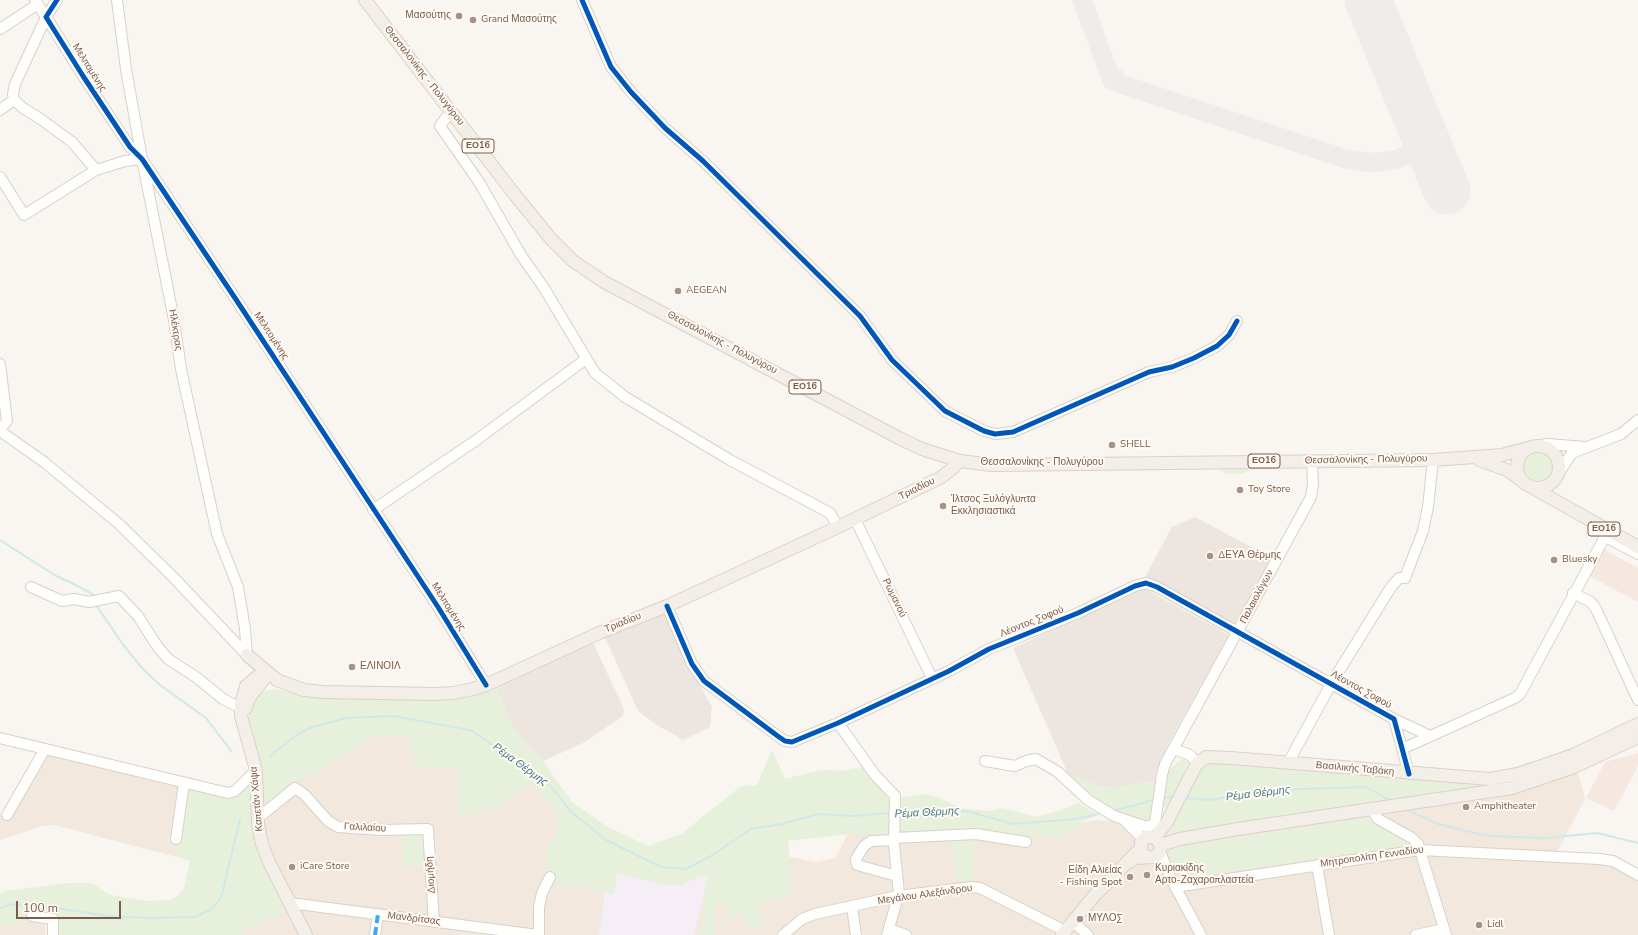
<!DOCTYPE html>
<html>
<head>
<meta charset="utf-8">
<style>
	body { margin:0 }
	#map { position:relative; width:1638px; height:935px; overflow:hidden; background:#f9f5f0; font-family:"Nunito Sans",sans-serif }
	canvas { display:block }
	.scale { position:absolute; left:16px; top:901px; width:105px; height:18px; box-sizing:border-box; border:2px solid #7a5c4d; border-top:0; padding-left:5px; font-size:12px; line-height:14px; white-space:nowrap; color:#7a5c4d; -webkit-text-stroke:3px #fffaf3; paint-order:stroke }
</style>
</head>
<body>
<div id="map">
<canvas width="1638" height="935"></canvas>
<div class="scale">100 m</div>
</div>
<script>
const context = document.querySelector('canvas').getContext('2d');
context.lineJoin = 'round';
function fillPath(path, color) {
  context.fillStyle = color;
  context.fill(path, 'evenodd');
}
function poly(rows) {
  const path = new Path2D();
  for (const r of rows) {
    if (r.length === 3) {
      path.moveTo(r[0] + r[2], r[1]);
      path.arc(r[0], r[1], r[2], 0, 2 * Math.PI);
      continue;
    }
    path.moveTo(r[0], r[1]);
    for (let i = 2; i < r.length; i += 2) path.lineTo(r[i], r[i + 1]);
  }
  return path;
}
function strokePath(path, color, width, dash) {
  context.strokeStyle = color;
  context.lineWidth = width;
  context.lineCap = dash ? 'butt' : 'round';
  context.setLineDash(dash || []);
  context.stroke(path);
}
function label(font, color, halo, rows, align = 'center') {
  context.font = font + ' "Nunito Sans",sans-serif';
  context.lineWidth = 4;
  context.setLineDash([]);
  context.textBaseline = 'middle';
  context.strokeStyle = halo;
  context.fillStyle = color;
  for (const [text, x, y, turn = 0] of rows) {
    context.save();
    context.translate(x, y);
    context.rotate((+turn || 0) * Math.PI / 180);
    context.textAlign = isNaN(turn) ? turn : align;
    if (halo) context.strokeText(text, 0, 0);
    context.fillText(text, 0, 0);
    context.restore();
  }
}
fillPath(poly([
	[344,726,464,737,550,795,590,843,775,854,816,862,835,858,848,834,1064,825,1098,820,1119,822,1150,832,1166,814,1192,764,1203,751,1457,774,1506,773,1571,748,1585,799,1554,858,1610,865,1638,879,1638,935,72,935,176,925,247,812,269,773],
	[40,750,186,788,177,857,54,825,42,826,0,840,0,816],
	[46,919,45,935,0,935,0,927,30,920]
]), '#f2e8de');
fillPath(poly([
	[1603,549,1638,568,1638,602,1589,576],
	[1638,753,1638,766,1614,811,1586,798,1605,762]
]), '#f6e8e1');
fillPath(poly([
	[1195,517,1272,558,1238,626,1153,580,1145,577,1172,527],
	[1139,589,1145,589,1229,635,1168,744,1156,772,1155,781,1113,788,1101,787,1068,774,1013,648],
	[666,610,702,689,712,707,710,727,683,740,657,725,638,711,605,637],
	[593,643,624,709,623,716,583,743,543,761,514,729,495,686]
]), '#ede5e0');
fillPath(poly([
	[617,873,667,885,681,885,701,876,708,876,694,935,599,935,605,892,614,893]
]), '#f6eef6');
fillPath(poly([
	[1538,467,15],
	[1250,469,1245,473,1227,474,1221,470],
	[495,686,514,729,543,761,571,801,606,826,648,846,681,834,741,786,757,785,772,750,785,779,808,773,825,770,840,771,863,767,892,804,890,834,849,834,788,841,793,895,761,903,762,922,757,929,748,930,744,913,726,918,726,904,715,903,715,935,699,935,706,902,702,902,708,876,701,876,681,885,667,885,617,873,614,894,544,882,549,842,555,835,559,817,550,803,539,791,530,784,515,793,498,807,459,818,455,769,416,767,406,736,370,737,365,744,354,748,320,772,288,783,284,792,265,807,263,775,251,733,249,716,249,710,260,692,276,689,300,694,441,700,454,700],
	[1184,759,1187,762,1182,779,1169,804,1164,808,1163,793,1166,776,1171,768,1181,760],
	[1214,764,1472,785,1473,788,1179,832,1173,823,1179,807,1200,770,1206,766],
	[1068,774,1101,787,1113,788,1155,781,1152,820,1146,823,1123,816,1100,802],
	[250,783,251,783,256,844,262,864,287,912,243,930,244,935,56,935,56,918,31,915,30,920,0,927,0,894,6,891,68,883,92,883,110,895,145,901,171,900,178,896,184,888,190,861,177,857,186,788,228,798,238,795],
	[925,794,938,797,961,808,989,811,1002,808,1036,817,1068,808,1078,803,1099,815,1082,821,1062,839,1057,836,1040,838,1021,838,998,832,974,831,973,877,966,881,957,881,949,830,897,834,898,798],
	[1366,817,1406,839,1410,845,1184,878,1171,861,1168,853,1171,849,1196,844],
	[401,831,422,833,424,835,427,867,404,866]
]), '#e7f0db');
strokePath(poly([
	[0,540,56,576,74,584,94,595,95,599],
	[96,605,124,646,142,668,160,685,206,718,232,752],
	[270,756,298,734,310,728,346,718,393,716,470,730,530,769,550,785,571,812,606,840,661,867,686,869,711,856,751,829,782,824,819,814,853,816,891,813],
	[1162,798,1174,797],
	[1184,798,1210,800,1271,790,1366,787,1391,801],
	[1405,809,1438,824,1487,836,1545,838,1597,833,1638,843],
	[1112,811,1154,800],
	[897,814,921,816,966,811,1013,824,1076,819,1102,813],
	[0,908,14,904,63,909,108,916,148,918,196,917,211,909,221,898,240,819]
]), '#d0e8ea', 2);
strokePath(poly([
	[1082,0,1112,81],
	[1115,77,1112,81,1346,159,1365,162,1381,162,1397,159,1429,146]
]), '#f0ecec', 19);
strokePath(poly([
	[1368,0,1447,191]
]), '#f0ecec', 47);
const minor = poly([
	[57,0,46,17,83,76,130,147,142,159,235,298,438,607,486,685],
	[117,0,126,69,142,159,174,320,181,369,217,534,238,587,245,629,247,655],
	[582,0,611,67,631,92,665,128,703,161,860,316,892,360,945,411,984,431,995,434,1013,432,1149,372,1172,367,1194,358,1217,346,1229,335,1237,321],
	[0,29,38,4],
	[14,100,23,108,42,120,72,142,96,170],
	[0,110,14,100,13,94,15,84,46,17,35,0],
	[451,111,440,126,479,182,521,255,544,288,595,373,625,397,730,460,830,513,838,527],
	[0,177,24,215,96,170,125,161,142,159],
	[0,364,7,421,0,429],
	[0,431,44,462,119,524,173,577,247,655],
	[1540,445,1548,444,1585,447],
	[1560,471,1572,453,1621,434,1638,420],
	[373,510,475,441,586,359],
	[855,519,932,678],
	[1604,536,1638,554],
	[31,587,62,601,74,599,89,602,119,596,138,616,157,646,168,659,196,677,223,699,241,708],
	[1573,593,1591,602,1596,609,1638,700],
	[667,606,692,664,704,681,779,737,785,741,792,742,838,723,949,671,989,649,1078,613,1135,586,1146,583,1157,587,1394,719,1409,774],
	[1394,719,1430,736],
	[838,723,875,775,895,796,894,845,899,893,887,935],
	[0,738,228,793,235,791,256,770],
	[1174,749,1190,755,1197,763],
	[1402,749,1515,698,1520,694,1608,531],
	[985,761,1015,766,1026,761,1036,759,1058,772,1088,800,1114,816,1144,826,1150,826,1155,823,1162,775,1165,764,1311,497,1313,484,1312,461],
	[1288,763,1331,684,1391,587,1399,578,1405,578,1423,531,1428,507,1433,460],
	[1371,808,1378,819,1412,838,1418,844,1446,935],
	[7,815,45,749],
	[258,818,295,788,305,795,328,821,338,827,381,830,428,829,434,922],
	[1126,822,1143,839],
	[894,838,976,834,1026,842],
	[176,839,184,783],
	[894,840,871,841,864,846,856,859,857,865,897,876],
	[1160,851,1170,877,1201,935],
	[1317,865,1329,935],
	[1175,887,1420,850,1599,859,1613,861,1638,875],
	[290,903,538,935],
	[852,907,856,935],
	[32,916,53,919,53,935],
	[1072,921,1088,935],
	[889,929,906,935],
	[375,935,378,914],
	[539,935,539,907,542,893,550,877],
	[783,935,802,919,815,914,898,896,972,887,980,888,1065,931],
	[1416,935,1444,929]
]);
const major = poly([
	[365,0,515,195,551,239,573,261,604,282,899,438,922,449,960,461,992,465,1433,460,1502,455,1528,448],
	[1538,467,21],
	[1479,460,1507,470,1521,480],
	[1533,488,1638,547],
	[247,655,277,680,304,690,323,692,435,694,453,693,473,689,486,685,599,633,667,606,838,527,940,478,953,468,959,461],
	[266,673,258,676,246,686,241,704,241,716,256,770,258,824,262,844,269,862,306,935],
	[245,709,249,698,264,679,266,673],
	[1155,837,1167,822,1196,765,1206,757,1231,758,1490,779,1518,774,1571,756,1638,724],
	[1161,845,1180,839,1238,829,1512,788,1574,767,1638,737],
	[1129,862,1135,858,1154,857,1159,854,1161,845,1155,837,1146,837,1141,842,1141,852,1147,857],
	[1062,935,1093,897,1140,849]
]);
strokePath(minor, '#d7d1cb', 12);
strokePath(major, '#dad1cc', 14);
strokePath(minor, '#fefefd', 10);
strokePath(major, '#f3eee8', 12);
strokePath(poly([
	[375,935,378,914]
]), '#3fa9f5', 4, [8, 4]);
strokePath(poly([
	[57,0,46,17,83,76,130,147,142,159,235,298,438,607,486,685],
	[582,0,611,67,631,92,665,128,703,161,860,316,892,360,945,411,984,431,995,434,1013,432,1149,372,1172,367,1194,358,1217,346,1229,335,1237,321],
	[667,606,692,664,704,681,779,737,785,741,792,742,838,723,949,671,989,649,1078,613,1135,586,1146,583,1157,587,1394,719,1409,774]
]), '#0057b8', 5);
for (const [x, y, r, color] of [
	[459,16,4,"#a69286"],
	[473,20,4,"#a69286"],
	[678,291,4,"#a69286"],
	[1112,445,4,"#a69286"],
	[1240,490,4,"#a69286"],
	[943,506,4,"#a69286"],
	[1210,556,4,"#a69286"],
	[1554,560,4,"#a69286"],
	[352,667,4,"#a69286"],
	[1466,807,4,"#a69286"],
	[292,867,4,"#a69286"],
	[1147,875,4,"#a69286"],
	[1130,877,4,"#a69286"],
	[1080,919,4,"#a69286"],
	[1479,925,4,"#a69286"]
]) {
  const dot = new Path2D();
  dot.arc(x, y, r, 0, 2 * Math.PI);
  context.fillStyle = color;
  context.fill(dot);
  strokePath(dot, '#fffaf3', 1.5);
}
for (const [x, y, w] of [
	[478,146,32],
	[805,387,32],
	[1264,461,32],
	[1604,529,32]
]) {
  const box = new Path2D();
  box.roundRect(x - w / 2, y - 7, w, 14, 3);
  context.fillStyle = '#fffaf3';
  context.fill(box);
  strokePath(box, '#7a5c4d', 1);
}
label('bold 9px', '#7a5c4d', null, [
	["ΕΟ16",478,146],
	["ΕΟ16",805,387],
	["ΕΟ16",1264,461],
	["ΕΟ16",1604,529]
]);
label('10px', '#7a5c4d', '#fffaf3', [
	["Μασούτης",451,16,"right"],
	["Grand Μασούτης",481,20],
	["AEGEAN",686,291],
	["SHELL",1120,445],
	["Toy Store",1248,490],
	["Ίλτσος Ξυλόγλυπτα",951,500],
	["Εκκλησιαστικά",951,512],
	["ΔΕΥΑ Θέρμης",1218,556],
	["Bluesky",1562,560],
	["ΕΛΙΝΟΙΛ",360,667],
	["Amphitheater",1474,807],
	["iCare Store",300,867],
	["Κυριακίδης",1155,869],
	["Αρτο-Ζαχαροπλαστεία",1155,881],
	["Είδη Αλιείας",1122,871,"right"],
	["- Fishing Spot",1122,883,"right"],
	["ΜΥΛΟΣ",1088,919],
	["Lidl",1487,925]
], 'left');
label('10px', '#7a5c4d', '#fffaf3', [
	["Μελπομένης",89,68,58],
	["Θεσσαλονίκης - Πολυγύρου",424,76,52],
	["Ηλέκτρας",175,330,81],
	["Μελπομένης",271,336,57],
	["Θεσσαλονίκης - Πολυγύρου",722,343,28],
	["Θεσσαλονίκης - Πολυγύρου",1366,460,-1],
	["Θεσσαλονίκης - Πολυγύρου",1042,463],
	["Τριαδίου",917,489,-26],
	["Παλαιολόγων",1257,597,-62],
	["Ρωμανού",894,598,64],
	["Μελπομένης",448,607,58],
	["Λέοντος Σοφού",1032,622,-22],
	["Τριαδίου",623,623,-22],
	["Λέοντος Σοφού",1361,690,29],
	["Βασιλικής Ταβάκη",1355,769,5],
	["Καπετάν Χάψα",257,799,-95],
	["Γαλιλαίου",365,828,3],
	["Μητροπολίτη Γενναδίου",1372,857,-8],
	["Διομήδη",431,875,-94],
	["Μεγάλου Αλεξάνδρου",925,895,-8],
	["Μανδρίτσας",414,919,7]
]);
label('italic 11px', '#437c86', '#fffaf3', [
	["Ρέμα Θέρμης",520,765,36],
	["Ρέμα Θέρμης",1258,794,-7],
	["Ρέμα Θέρμης",927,813,-3]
]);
</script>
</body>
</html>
